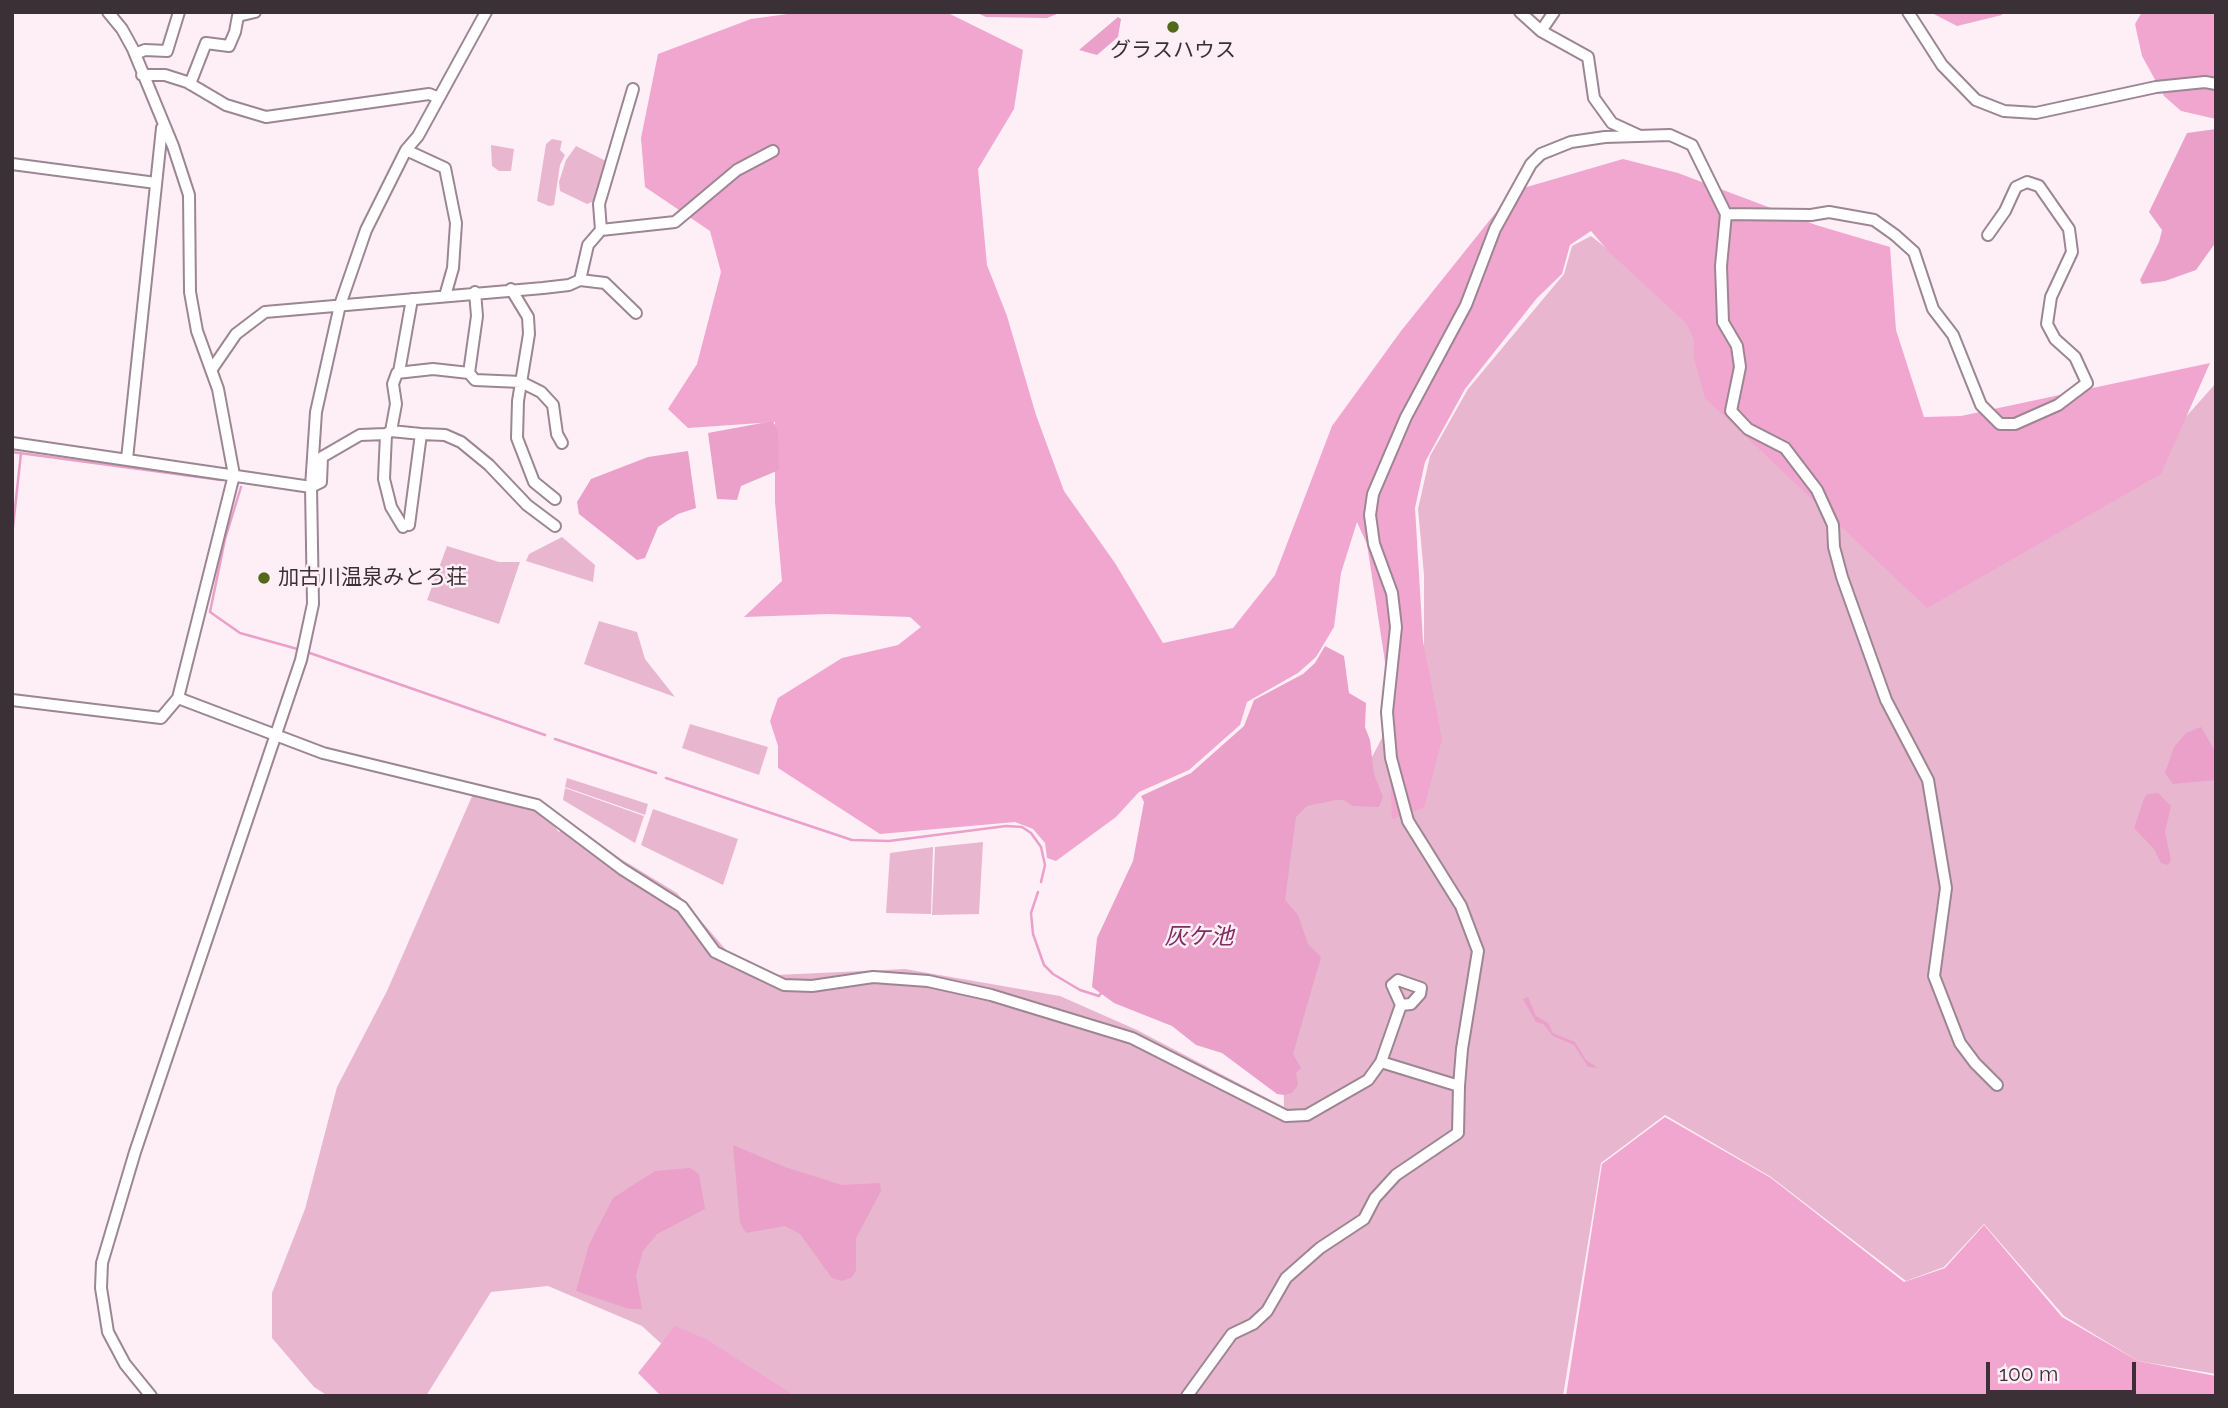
<!DOCTYPE html>
<html>
<head>
<meta charset="utf-8">
<style>
	body { margin:0 }
	#map { position:relative; width:2228px; height:1408px; overflow:hidden; background:#feeff7; font-family:Raleway,sans-serif }
	canvas { display:block }
	.frame { position:absolute; inset:0; border:14px solid #3a3035; pointer-events:none }
	.scale { position:absolute; left:1986px; top:1362px; width:150px; height:32px; box-sizing:border-box; border:4px solid #3a3035; border-top:0; padding-left:9px; font-size:21px; line-height:24px; white-space:nowrap; color:#3a3035; -webkit-text-stroke:5px #feeff7; paint-order:stroke }
</style>
</head>
<body>
<div id="map">
<canvas width="2228" height="1408"></canvas>
<div class="frame"></div>
<div class="scale">100 m</div>
</div>
<script>
const context = document.querySelector('canvas').getContext('2d');
context.lineJoin = 'round';
function fillPath(path, color) {
  context.fillStyle = color;
  context.fill(path, 'evenodd');
}
function poly(rows) {
  const path = new Path2D();
  for (const r of rows) {
    path.moveTo(r[0], r[1]);
    for (let i = 2; i < r.length; i += 2) path.lineTo(r[i], r[i + 1]);
  }
  return path;
}
function strokePath(path, color, width, dash) {
  context.strokeStyle = color;
  context.lineWidth = width;
  context.lineCap = dash ? 'butt' : 'round';
  context.setLineDash(dash || []);
  context.stroke(path);
}
function label(font, color, halo, rows, align = 'center') {
  context.font = font + ' Raleway,"Noto Sans JP",sans-serif';
  context.lineWidth = 5;
  context.setLineDash([]);
  context.textBaseline = 'middle';
  context.strokeStyle = halo;
  context.fillStyle = color;
  for (const [text, x, y, turn = 0] of rows) {
    context.save();
    context.translate(x, y);
    context.rotate((+turn || 0) * Math.PI / 180);
    context.textAlign = isNaN(turn) ? turn : align;
    if (halo) context.strokeText(text, 0, 0);
    context.fillText(text, 0, 0);
    context.restore();
  }
}
fillPath(poly([
	[552,139,562,141,560,150,565,155,560,165,554,205,549,206,537,201,546,144],
	[491,145,514,149,511,171,499,171,492,166],
	[576,146,608,162,600,177,594,201,587,204,560,191,559,182,566,160],
	[1591,236,1705,326,1740,409,2152,455,2216,383,2216,1374,2138,1361,2064,1316,1984,1224,1944,1267,1906,1281,1771,1177,1665,1115,1601,1163,1563,1396,758,1396,690,1370,642,1326,548,1286,491,1292,426,1396,328,1396,314,1387,272,1338,272,1293,305,1209,337,1087,387,991,473,794,533,810,545,816,559,832,569,821,621,859,677,893,727,951,776,975,905,969,1060,996,1137,1030,1284,1107,1279,906,1291,809,1357,786,1414,676,1424,644,1424,575,1418,509,1430,456,1468,389,1564,274,1572,246],
	[562,537,595,565,593,582,526,561,529,554],
	[447,546,499,562,520,562,499,624,427,600],
	[599,621,637,632,645,659,675,697,584,664],
	[690,724,768,747,759,775,682,748],
	[567,778,648,804,645,815,565,787],
	[565,788,644,816,635,843,563,800],
	[653,809,738,839,723,885,641,845],
	[983,842,979,914,932,915,935,847],
	[933,847,931,914,886,913,890,853]
]), '#e9b6d0');
fillPath(poly([
	[802,12,946,12,1023,50,1014,109,978,169,987,265,1007,316,1036,415,1064,491,1115,563,1163,643,1233,628,1275,575,1332,426,1401,331,1513,191,1623,159,1678,173,1816,225,1890,247,1896,330,1924,417,1961,416,2210,363,2161,474,1927,608,1705,398,1694,359,1694,340,1686,323,1610,253,1591,231,1570,245,1562,274,1537,298,1465,389,1425,462,1415,508,1423,641,1442,739,1424,808,1392,819,1387,675,1367,544,1357,522,1341,573,1334,627,1316,657,1298,673,1247,702,1240,725,1189,770,1139,792,1116,817,1056,861,1047,858,1045,843,1033,829,1015,822,880,834,778,768,778,746,770,721,778,698,842,658,898,645,921,627,910,617,829,614,744,617,782,581,775,502,775,422,688,428,668,409,697,364,721,272,710,231,645,187,641,138,658,54,751,19],
	[1930,12,2003,12,2002,15,1957,26],
	[2142,12,2216,12,2216,119,2181,111,2164,96,2142,56,2135,24],
	[1665,1117,1771,1178,1904,1282,1945,1268,1984,1225,2062,1317,2138,1361,2216,1376,2216,1396,1566,1396,1602,1164],
	[675,1326,706,1339,795,1396,661,1396,638,1373]
]), '#f1a6cf');
fillPath(poly([
	[975,12,1062,12,1047,18,986,17],
	[1118,17,1121,19,1118,37,1097,55,1079,50],
	[2216,129,2216,242,2196,270,2165,281,2142,284,2140,280,2159,242,2162,230,2149,212,2187,133],
	[773,421,778,431,779,470,741,486,737,500,717,499,708,433],
	[688,451,696,508,678,514,658,527,645,558,637,560,579,514,577,502,591,479,648,457],
	[1325,646,1344,656,1349,693,1366,703,1365,727,1370,740,1374,774,1383,797,1379,807,1353,806,1344,800,1336,800,1307,806,1296,817,1285,900,1298,915,1308,944,1321,957,1293,1054,1301,1068,1296,1073,1298,1085,1292,1093,1284,1095,1277,1094,1222,1053,1196,1045,1172,1026,1114,1003,1092,987,1097,938,1133,861,1144,802,1141,796,1191,773,1244,726,1254,700,1303,674,1315,663],
	[2201,727,2216,753,2216,780,2173,784,2165,773,2174,747,2186,733],
	[2158,793,2171,806,2165,832,2171,860,2168,865,2161,863,2154,849,2134,828,2144,799,2147,794],
	[1528,997,1536,1016,1548,1023,1553,1033,1575,1042,1586,1060,1598,1068,1588,1067,1574,1045,1553,1036,1543,1024,1536,1022,1523,999],
	[733,1145,785,1167,842,1185,880,1183,881,1191,856,1238,856,1271,851,1278,841,1281,832,1278,800,1234,785,1226,746,1233,740,1223],
	[690,1168,699,1174,705,1209,657,1234,643,1251,636,1275,642,1309,629,1309,576,1291,589,1245,613,1198,655,1171]
]), '#eaa0c8');
strokePath(poly([
	[12,452,221,480],
	[241,487,225,539,210,612,240,633,301,650],
	[12,536,21,453],
	[307,652,545,735],
	[555,739,656,773],
	[666,778,852,840,889,841,1006,826,1022,827,1031,833,1041,847,1045,865,1041,882],
	[1038,892,1031,913,1033,934,1044,965,1053,974,1080,990,1099,996,1101,993]
]), '#eaa0c8', 2.5);
const minor = poly([
	[1520,12,1541,31,1588,57,1594,98,1612,123,1638,135],
	[1908,12,1942,65,1976,100,2004,111,2036,113,2156,87,2205,82,2216,84],
	[1541,31,1554,12],
	[135,54,145,50,167,51,179,12],
	[142,75,165,75,187,82,226,105,266,117,429,94,437,97],
	[190,84,206,43,229,46,235,32,238,16,255,12],
	[406,150,445,168,456,223,453,268,445,296],
	[12,164,156,183],
	[1726,214,1811,215,1829,212,1874,220,1895,235,1914,252,1933,309,1953,335,1981,405,2000,424,2015,424,2058,405,2087,383,2075,357,2055,339,2047,324,2051,297,2072,252,2069,229,2039,186,2027,182,2016,187,2005,211,1988,235],
	[601,230,599,204,633,89],
	[580,280,588,245,601,230,675,222,737,170,773,151],
	[511,289,528,317,529,334,518,401,517,438,534,482,555,499],
	[212,369,236,334,265,312,543,288,569,285,580,280,605,283,636,313],
	[399,372,412,299],
	[469,373,477,316,475,292],
	[391,431,421,434],
	[386,434,384,479,391,507,403,527],
	[12,443,311,487,321,482,322,457,360,435,386,434,391,431,396,404,393,384,397,373,433,369,469,373,475,380,521,382,541,392,553,405,557,434,562,443],
	[127,459,162,128],
	[409,525,421,434,445,435,461,442,489,465,527,505,555,526],
	[178,698,323,753,537,805,622,869,682,907,715,952,784,985,812,986,873,977,928,981,991,995,1132,1038,1286,1116,1307,1115,1368,1080,1381,1062,1401,1005,1392,985,1398,980,1421,988,1420,994,1411,1004,1401,1005],
	[12,700,161,718,178,698,234,475,218,389,197,331,190,292,189,195,173,146,133,49,122,29,108,12],
	[1459,1086,1462,1049,1478,951,1461,906,1408,821,1391,758,1387,712,1396,627,1392,593,1374,544,1370,515,1373,494,1406,417,1466,305,1495,229,1531,164,1541,154,1571,142,1605,137,1670,135,1692,145,1726,214,1721,266,1723,322,1737,346,1740,367,1731,411,1748,429,1785,448,1817,490,1833,525,1834,547,1842,577,1886,700,1928,780,1946,888,1934,976,1960,1043,1975,1063,1997,1085],
	[151,1396,125,1364,108,1332,101,1288,102,1263,135,1152,301,660,313,604,311,487,316,412,340,305,366,230,406,150,418,136,486,12],
	[1187,1396,1232,1334,1253,1324,1267,1311,1286,1278,1320,1248,1364,1219,1375,1198,1396,1175,1458,1133,1459,1086,1381,1062]
]);
strokePath(minor, '#9c8691', 14);
strokePath(minor, '#fff', 10);
for (const [x, y, r, color] of [
	[1173,27,7,"#526919"],
	[264,578,7,"#526919"]
]) {
  const dot = new Path2D();
  dot.arc(x, y, r, 0, 2 * Math.PI);
  context.fillStyle = color;
  context.fill(dot);
  strokePath(dot, '#feeff7', 2.5);
}
label('21px', '#3a3035', '#feeff7', [
	["グラスハウス",1173,51],
	["加古川温泉みとろ荘",278,578,"left"]
]);
label('italic 23px', '#822c61', '#feeff7', [
	["灰ケ池",1199,937]
]);
</script>
</body>
</html>
